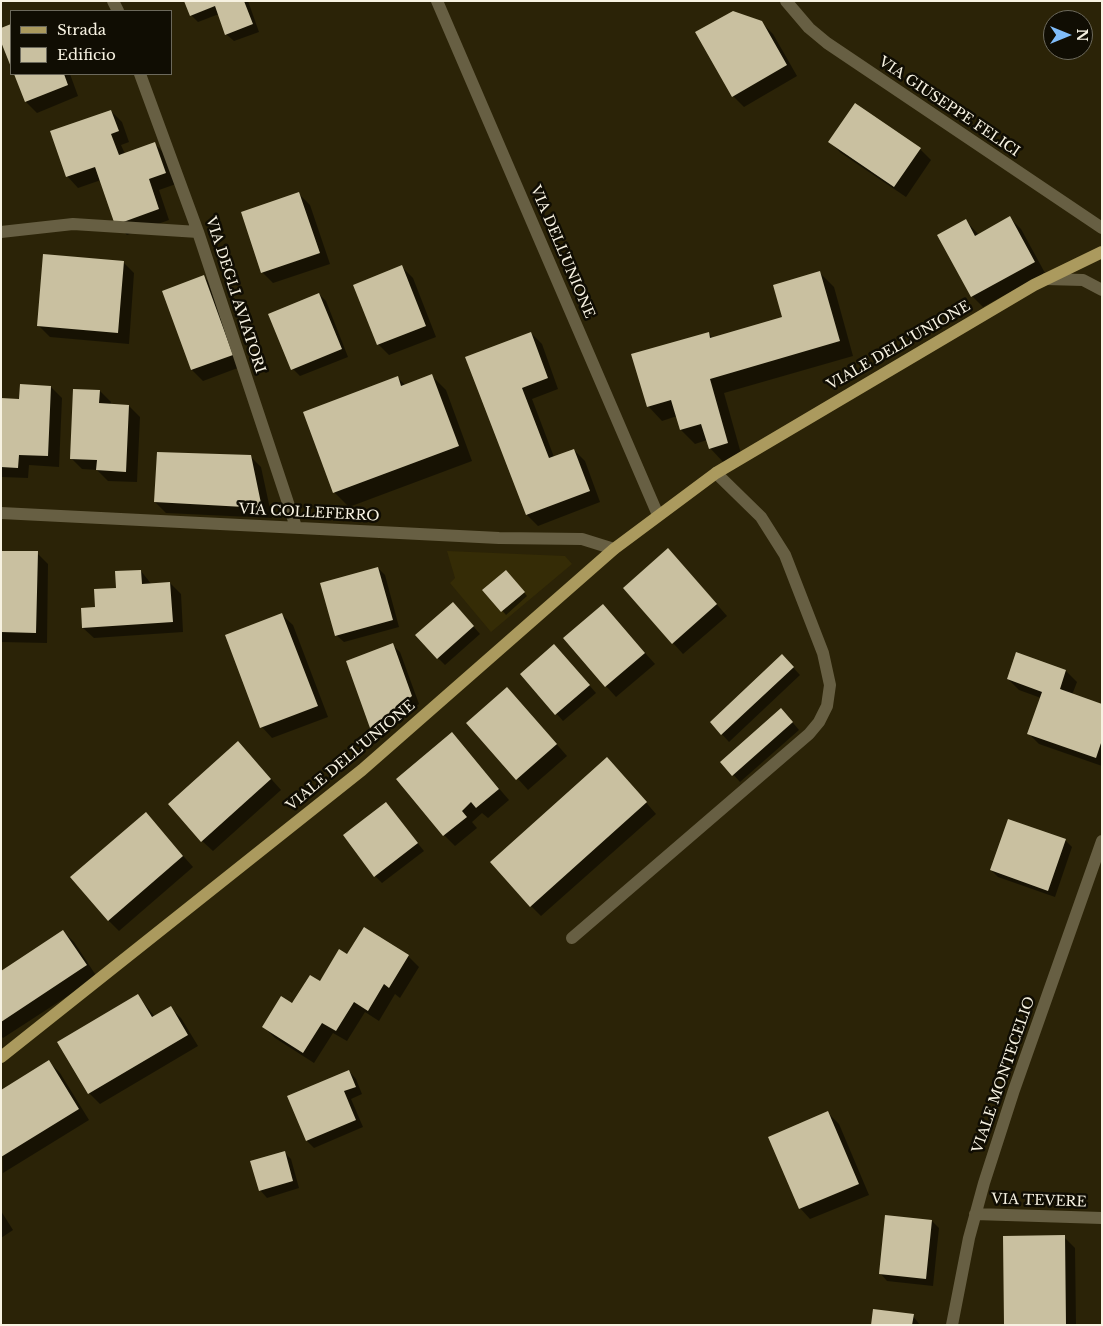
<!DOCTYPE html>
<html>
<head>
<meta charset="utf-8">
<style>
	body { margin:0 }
	#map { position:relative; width:1103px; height:1326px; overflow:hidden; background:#2b2307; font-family:"Libre Baskerville",serif }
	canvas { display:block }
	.frame { position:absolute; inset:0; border:2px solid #f7f2e2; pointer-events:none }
	.legend { position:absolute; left:10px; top:10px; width:162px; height:65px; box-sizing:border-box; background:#100d03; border:1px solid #6c695c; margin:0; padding:6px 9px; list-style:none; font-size:15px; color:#f7f2e2 }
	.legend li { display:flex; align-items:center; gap:10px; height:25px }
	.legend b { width:25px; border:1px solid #6c695c }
	.north { position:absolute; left:1043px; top:10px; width:50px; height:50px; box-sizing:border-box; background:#100d03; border:1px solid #6c695c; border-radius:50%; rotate:90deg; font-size:14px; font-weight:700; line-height:20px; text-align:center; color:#f7f2e2 }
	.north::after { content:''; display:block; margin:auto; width:18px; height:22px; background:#80bdfa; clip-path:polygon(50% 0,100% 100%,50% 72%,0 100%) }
</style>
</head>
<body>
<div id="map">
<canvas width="1103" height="1326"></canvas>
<div class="frame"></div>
<ul class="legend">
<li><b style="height:6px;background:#ab9a5e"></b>Strada</li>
<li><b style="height:14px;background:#c9c0a0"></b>Edificio</li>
</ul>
<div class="north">N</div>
</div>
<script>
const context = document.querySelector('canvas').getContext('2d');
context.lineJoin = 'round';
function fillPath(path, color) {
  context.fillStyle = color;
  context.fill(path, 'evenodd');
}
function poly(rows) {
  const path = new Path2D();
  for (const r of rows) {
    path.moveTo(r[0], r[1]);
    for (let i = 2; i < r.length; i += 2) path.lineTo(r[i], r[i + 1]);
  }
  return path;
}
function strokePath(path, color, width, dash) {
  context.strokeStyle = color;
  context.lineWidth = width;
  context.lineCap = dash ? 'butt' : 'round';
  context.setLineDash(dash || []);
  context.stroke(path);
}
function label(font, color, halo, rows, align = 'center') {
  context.font = font + ' "Libre Baskerville",serif';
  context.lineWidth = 5;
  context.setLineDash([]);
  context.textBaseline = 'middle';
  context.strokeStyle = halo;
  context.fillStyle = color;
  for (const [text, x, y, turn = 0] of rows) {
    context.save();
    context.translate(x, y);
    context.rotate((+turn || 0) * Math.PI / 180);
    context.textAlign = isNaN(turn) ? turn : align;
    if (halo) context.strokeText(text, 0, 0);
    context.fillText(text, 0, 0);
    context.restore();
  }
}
fillPath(poly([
	[447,551,565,556,572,564,491,632,450,583,455,578],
	[506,570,525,592,501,612,482,590]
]), '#352c06');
fillPath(poly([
	[186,1,248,1,259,32,234,41,226,34,219,14,198,22,191,15],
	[761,22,773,34,797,76,744,107,733,96],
	[15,74,70,74,78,96,37,113,26,102],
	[111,111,122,122,129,142,121,145,125,154,155,144,166,155,176,184,159,190,169,220,127,235,116,224,101,180,78,188,68,177,52,132],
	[830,142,920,149,931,160,906,197,841,153],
	[299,194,310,205,330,264,273,283,262,272],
	[1010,218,1021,229,1045,273,983,307,972,296,966,221,979,235],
	[123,262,134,273,129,344,50,337,39,326],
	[402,267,413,278,436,337,389,355,378,344],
	[819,272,834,287,853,356,724,393,742,457,724,463,710,448,707,440,695,444,681,430,677,416,662,421,648,406,708,333,713,338,784,317],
	[204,277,215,288,243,366,203,381,192,370,163,291],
	[319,294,326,301,348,357,300,376,293,369],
	[531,333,542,344,558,389,532,399,554,457,574,450,585,461,600,502,538,526,527,515,467,357],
	[432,376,446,390,472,461,349,507,335,493,304,412,398,378,406,386],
	[51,387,62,398,59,467,29,465,28,478,2,477,1,399,20,400],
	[100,391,111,402,110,405,129,406,140,417,137,482,108,481,97,470,82,469,71,458],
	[250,456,261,467,272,518,166,513,155,502],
	[1,552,37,553,48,564,47,643,1,642],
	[679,561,727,616,683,654,673,643],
	[378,568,385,575,399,627,344,642,336,635],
	[141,571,152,585,170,583,181,594,183,632,94,638,83,628,96,608],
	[509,574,527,596,506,615,484,590],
	[603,606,655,664,616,697,606,686],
	[460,611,480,634,445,665,438,658],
	[282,615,293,625,328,717,272,738,262,727,226,636],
	[392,645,400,652,419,704,379,735,372,728,347,662],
	[561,653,596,693,563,721,522,674],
	[789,663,800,675,729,742,711,722],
	[1066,671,1077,682,1072,695,1102,705,1102,766,1039,744,1028,733,1041,698,1019,690,1008,679],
	[518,700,567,756,528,790,468,723],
	[788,717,799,730,740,782,722,762],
	[452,734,509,800,488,818,482,813,472,822,477,828,455,846,444,835],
	[249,754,281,790,213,851,202,841],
	[618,770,656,814,541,916,531,906],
	[386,804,424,851,382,883,375,876],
	[146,814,193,867,119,931,108,920],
	[1065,840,1072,847,1055,897,998,877,991,870],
	[364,928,408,956,419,967,400,998,395,994,379,1021,365,1012,347,1041,333,1033,314,1063,275,1038,264,1027,320,982,347,955],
	[63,931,74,942,97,977,3,1038,1,1036,1,972],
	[137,995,155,1017,170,1008,181,1018,198,1046,100,1104,89,1093,59,1042],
	[49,1062,60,1073,89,1120,3,1173,1,1091],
	[349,1071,356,1079,362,1094,351,1099,363,1127,314,1148,307,1141,289,1097],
	[828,1113,839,1124,869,1195,810,1219,800,1208],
	[284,1152,291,1159,299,1188,267,1198,260,1190],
	[1,1211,13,1230,1,1238],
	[932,1221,939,1228,933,1286,887,1281,880,1273],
	[1064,1237,1075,1248,1076,1325,1005,1325],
	[1101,1246,1102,1246,1102,1325,1101,1325],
	[913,1316,920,1325,872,1325]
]), '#0007');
fillPath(poly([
	[184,1,244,1,253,24,225,35,215,6,190,16],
	[733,11,762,21,787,65,732,97,695,32],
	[11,24,11,67,1,42,1,28],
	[14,74,64,74,68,85,25,102],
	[855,103,921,148,894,187,828,142],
	[111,110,119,131,111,134,119,155,155,142,166,173,149,179,159,209,115,225,95,167,66,177,50,131],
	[299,192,320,253,261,273,241,212],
	[1010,216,1035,262,971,297,937,235,966,219,975,236],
	[43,254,124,261,118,333,37,326],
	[402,265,426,326,377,345,353,285],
	[820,271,840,341,710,379,728,443,709,449,701,424,680,430,671,400,647,407,631,354,709,332,710,338,782,317,773,285],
	[204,275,233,355,191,370,162,291],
	[319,293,342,349,291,370,268,314],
	[531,332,548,378,522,388,549,458,574,449,590,491,526,515,465,357],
	[432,374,459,446,333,493,303,412,398,376,401,386],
	[20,384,51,386,48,456,19,455,18,468,1,467,1,398,19,399],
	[73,389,100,390,99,403,129,405,126,472,96,470,97,460,70,459],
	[157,452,251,455,262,508,154,502],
	[668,548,717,604,672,644,623,588],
	[1,551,38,551,36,633,1,632],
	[378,567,393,620,335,636,320,583],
	[141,570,142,584,170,582,173,622,82,628,81,608,95,607,94,589,116,588,115,571],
	[506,570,525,592,501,612,482,590],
	[453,602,474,626,437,659,415,635],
	[603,604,645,653,605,687,563,638],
	[282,613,318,706,260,728,225,635],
	[393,643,412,696,370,728,346,661],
	[554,644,590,685,555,715,520,674],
	[1016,652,1066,670,1060,689,1102,704,1102,740,1096,758,1027,734,1042,692,1007,679],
	[782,654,794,667,721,735,710,722],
	[507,687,557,744,516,780,466,723],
	[781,708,793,722,732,776,720,762],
	[452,732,499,789,476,808,471,802,462,811,467,817,443,836,396,779],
	[238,741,271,779,201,842,168,804],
	[607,757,647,802,530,907,490,862],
	[386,802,418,843,374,877,343,835],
	[146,812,183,856,108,921,70,877],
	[1008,819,1066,839,1048,891,990,870],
	[364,927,409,955,389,988,384,984,368,1011,354,1002,336,1031,322,1023,303,1053,262,1027,281,996,292,1003,310,975,320,981,339,949,347,954],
	[63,930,87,965,1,1022,1,971],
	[138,994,152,1017,171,1006,188,1035,88,1094,57,1042],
	[49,1060,79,1109,1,1157,1,1090],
	[349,1070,356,1087,344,1091,356,1120,306,1141,287,1096],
	[828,1111,859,1184,799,1209,768,1137],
	[285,1151,293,1181,259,1191,250,1161],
	[885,1215,932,1220,926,1279,879,1274],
	[1065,1235,1066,1325,1004,1325,1003,1236],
	[873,1309,914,1314,912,1325,871,1325]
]), '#c9c0a0');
strokePath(poly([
	[113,1,118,11],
	[437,1,658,515],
	[786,1,809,28,827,43,1102,228],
	[140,74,198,232,296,527],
	[1,232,73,224,198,232],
	[1046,279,1083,280,1102,290],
	[1,513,499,538,582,539,614,549],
	[572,938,809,734,819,722,827,706,830,685,823,653,785,555,761,517,716,473],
	[975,1214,1102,1218],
	[952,1325,969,1238,984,1183,1014,1090,1102,841]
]), '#675f43', 12);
strokePath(poly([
	[1,1057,362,770,614,549,716,473,1034,285,1102,252]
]), '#ab9a5e', 12);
label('14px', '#f7f2e2', '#100d03', [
	["VIA GIUSEPPE FELICI",949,107,34],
	["VIA DELL'UNIONE",562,252,67],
	["VIA DEGLI AVIATORI",235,295,72],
	["VIALE DELL'UNIONE",899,346,-30],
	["VIA COLLEFERRO",309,513,3],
	["VIALE DELL'UNIONE",351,756,-40],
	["VIALE MONTECELIO",1004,1075,-71],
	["VIA TEVERE",1039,1201,2]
]);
</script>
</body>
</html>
